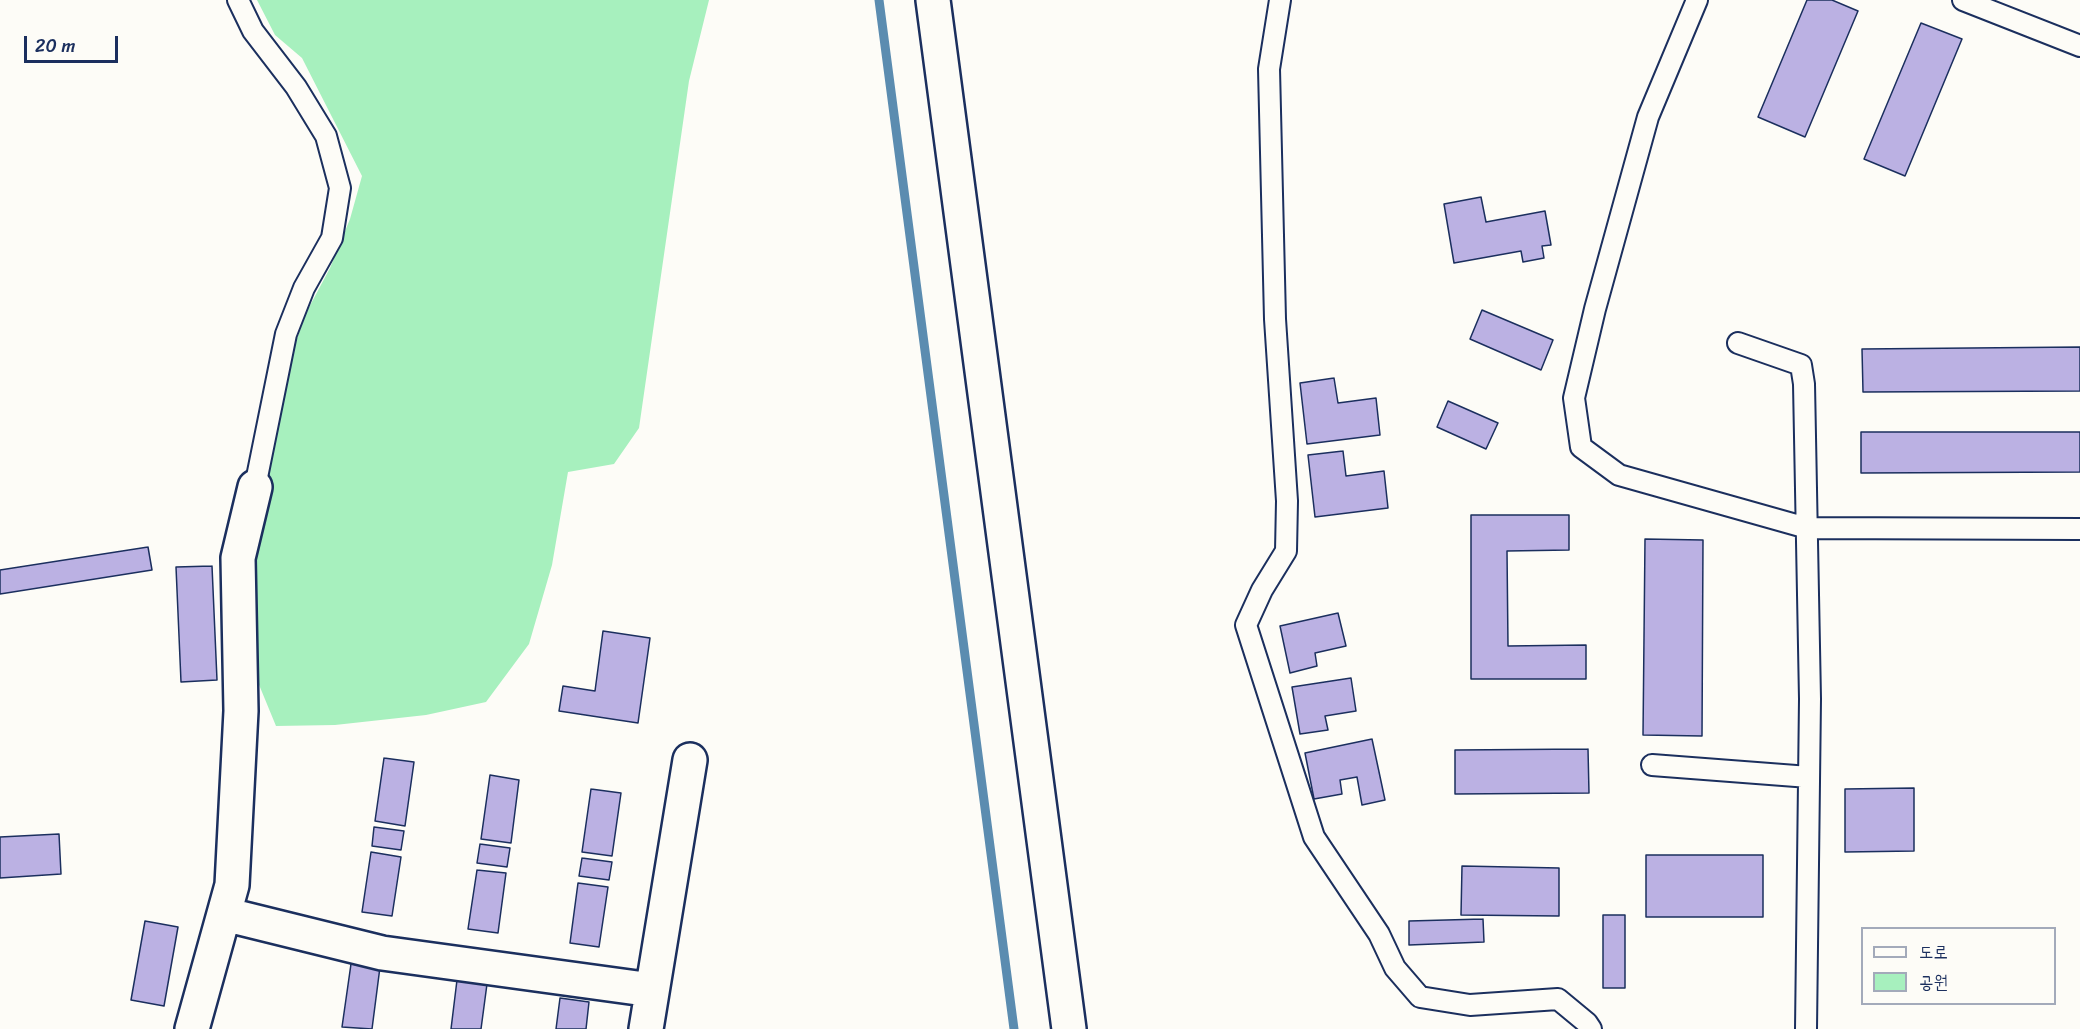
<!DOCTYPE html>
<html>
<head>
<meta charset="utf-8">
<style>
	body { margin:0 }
	#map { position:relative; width:2080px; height:1029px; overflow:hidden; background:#fdfcf7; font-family:Sriracha,"Poor Story",sans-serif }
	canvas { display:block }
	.legend { position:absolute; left:1861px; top:927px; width:195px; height:78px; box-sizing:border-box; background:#fdfcf7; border:2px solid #a3aaba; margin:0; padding:8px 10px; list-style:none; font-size:18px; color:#1b2f5e }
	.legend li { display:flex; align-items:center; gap:12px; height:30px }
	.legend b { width:30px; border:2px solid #a3aaba }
	.scale { position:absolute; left:24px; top:36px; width:94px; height:27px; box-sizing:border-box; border:3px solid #1b2f5e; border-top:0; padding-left:8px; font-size:18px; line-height:21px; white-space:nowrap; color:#1b2f5e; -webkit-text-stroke:4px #fdfcf7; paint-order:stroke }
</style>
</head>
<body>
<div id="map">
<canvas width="2080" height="1029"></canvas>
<ul class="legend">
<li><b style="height:8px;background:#fdfcf7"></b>도로</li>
<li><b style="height:16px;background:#a7f0be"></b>공원</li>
</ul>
<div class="scale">20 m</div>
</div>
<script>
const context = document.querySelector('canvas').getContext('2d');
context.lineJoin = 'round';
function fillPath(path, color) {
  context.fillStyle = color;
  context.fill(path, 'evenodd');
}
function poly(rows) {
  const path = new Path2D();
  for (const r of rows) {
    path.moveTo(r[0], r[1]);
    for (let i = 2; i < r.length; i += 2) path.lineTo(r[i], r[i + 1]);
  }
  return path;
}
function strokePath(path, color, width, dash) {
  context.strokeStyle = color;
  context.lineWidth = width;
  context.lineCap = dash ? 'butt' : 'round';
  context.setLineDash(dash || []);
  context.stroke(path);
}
fillPath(poly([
	[257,0,709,0,689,81,639,428,614,464,568,472,552,565,529,644,486,702,426,715,335,725,276,726,255,675,249,587,265,485,294,347,306,313,330,268,350,219,362,176,302,58,275,35]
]), '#a7f0be');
strokePath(poly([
	[879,0,1014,1029]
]), '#5b8cb0', 9);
const building = poly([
	[1807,0,1832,0,1858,11,1805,137,1758,117,1807,0],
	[1921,23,1962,39,1905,176,1864,159,1921,23],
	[1481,197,1486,222,1545,211,1551,245,1542,246,1544,258,1523,262,1521,251,1454,263,1444,204,1481,197],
	[1482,310,1553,340,1541,370,1470,339,1482,310],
	[2080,347,2080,391,1863,392,1862,349,2080,347],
	[1334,378,1338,403,1376,398,1380,435,1307,444,1300,383,1334,378],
	[1448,401,1498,423,1486,449,1437,427,1448,401],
	[1861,432,2080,432,2080,472,1861,473,1861,432],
	[1343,451,1346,476,1384,471,1388,508,1315,517,1308,455,1343,451],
	[1471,515,1569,515,1569,550,1507,551,1508,646,1586,645,1586,679,1471,679,1471,515],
	[1645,539,1703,540,1702,736,1643,735,1645,539],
	[148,547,152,570,0,594,0,570,148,547],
	[212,566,217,680,181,682,176,567,212,566],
	[1338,613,1346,646,1315,653,1317,666,1290,673,1280,626,1338,613],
	[603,631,650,638,638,723,559,711,563,686,595,691,603,631],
	[1351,678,1356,711,1325,716,1328,730,1300,734,1292,687,1351,678],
	[1372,739,1385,800,1362,805,1357,777,1340,780,1342,794,1314,799,1305,753,1372,739],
	[1588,749,1589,793,1455,794,1455,750,1588,749],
	[384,758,414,762,405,826,375,821,384,758],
	[490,775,519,780,511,843,481,839,490,775],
	[1914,788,1914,851,1845,852,1845,789,1914,788],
	[591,789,621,793,612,856,582,852,591,789],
	[374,827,404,831,401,850,372,846,374,827],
	[59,834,61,874,0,878,0,837,59,834],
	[480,844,510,848,507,867,477,863,480,844],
	[371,852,401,857,392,916,362,912,371,852],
	[1646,855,1763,855,1763,917,1646,917,1646,855],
	[582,858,612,862,609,880,579,876,582,858],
	[1462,866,1559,868,1559,916,1461,915,1462,866],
	[477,870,506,873,498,933,468,929,477,870],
	[578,883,608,887,599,947,570,943,578,883],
	[1603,915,1625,915,1625,988,1603,988,1603,915],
	[1483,919,1484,942,1409,945,1409,921,1483,919],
	[145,921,178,927,164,1006,131,1000,145,921],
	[351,964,380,967,372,1029,342,1027,351,964],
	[457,980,487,984,481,1029,451,1029,457,980],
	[560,998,589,1002,586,1029,556,1029,560,998]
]);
fillPath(building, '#bbb1e3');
strokePath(building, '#1b2f5e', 1.5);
const service = poly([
	[238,0,253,31,296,87,326,136,340,188,332,238,304,288,286,334,255,487],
	[1280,0,1269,69,1275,319,1287,501,1286,551,1262,590,1246,625,1314,837,1379,934,1395,968,1420,997,1470,1005,1558,999,1587,1023,1591,1029],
	[1697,0,1648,117,1595,309,1574,398,1581,447,1619,475,1807,528,2080,529],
	[1963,0,2080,46],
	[1738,343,1801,365,1804,384,1810,699,1806,1029],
	[1652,765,1809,777]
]);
const minor = poly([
	[933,0,1069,1029],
	[224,914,382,953,652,990],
	[192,1029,232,885,241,711,238,558,255,487],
	[646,1029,690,760]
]);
strokePath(service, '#1b2f5e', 24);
strokePath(minor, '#1b2f5e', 38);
strokePath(service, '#fdfcf7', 20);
strokePath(minor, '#fdfcf7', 33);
</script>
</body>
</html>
